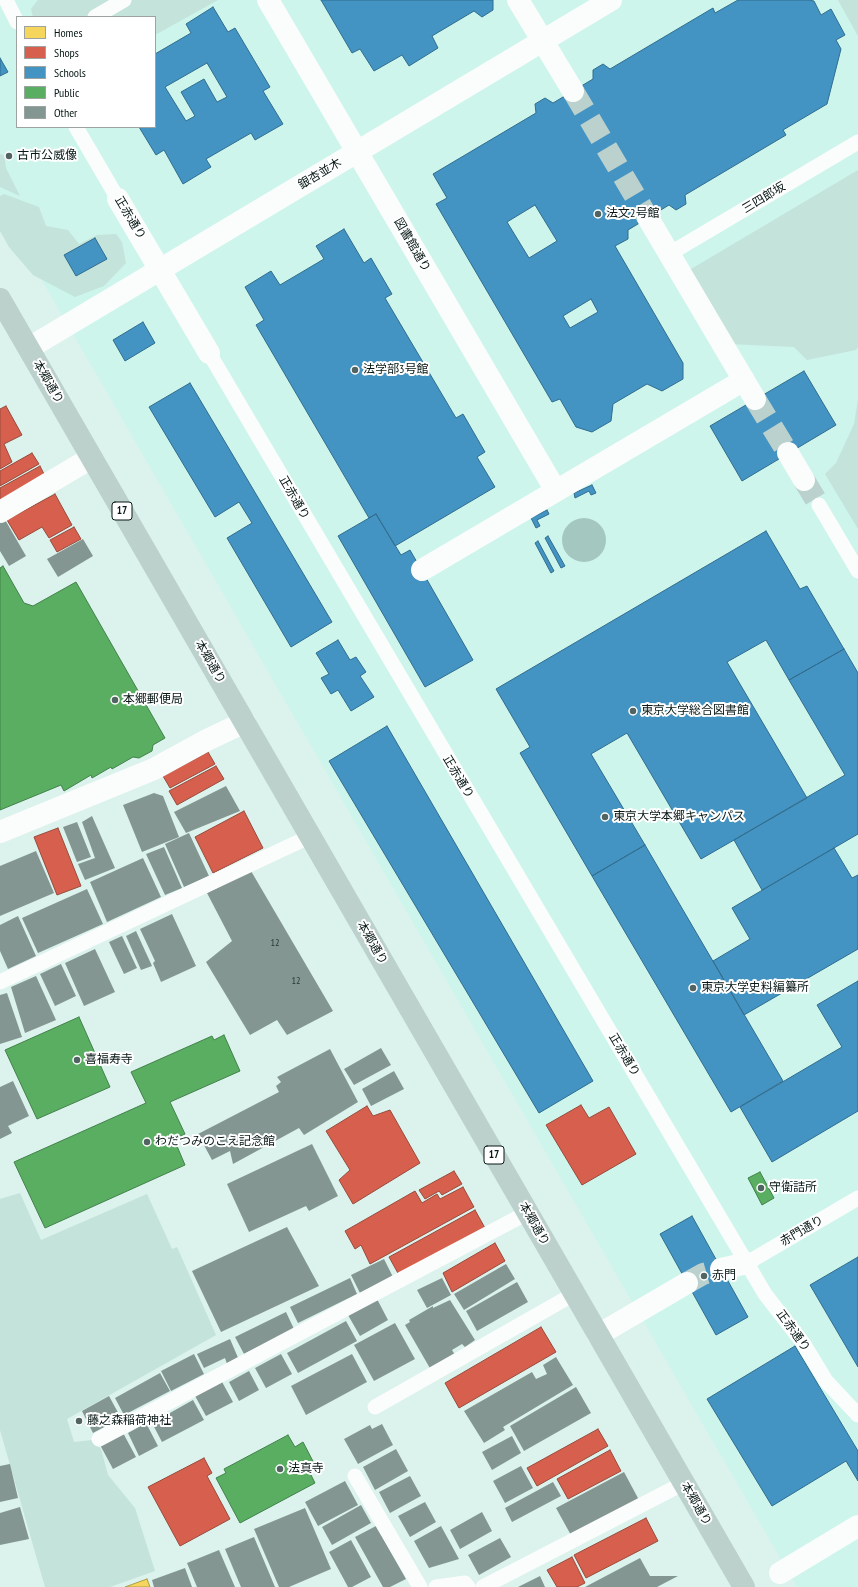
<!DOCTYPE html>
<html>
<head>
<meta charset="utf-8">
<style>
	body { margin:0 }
	#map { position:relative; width:858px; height:1587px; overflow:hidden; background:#dbf2ed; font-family:"PT Sans Narrow",sans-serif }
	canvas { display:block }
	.legend { position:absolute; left:16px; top:16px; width:140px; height:112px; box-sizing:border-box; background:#fff; border:1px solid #9ca3a1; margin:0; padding:5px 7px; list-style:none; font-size:12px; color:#071815 }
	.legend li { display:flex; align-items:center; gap:8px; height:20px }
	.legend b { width:20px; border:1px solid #9ca3a1 }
</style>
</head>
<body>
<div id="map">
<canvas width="858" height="1587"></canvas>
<ul class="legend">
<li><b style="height:11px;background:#f6d55c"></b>Homes</li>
<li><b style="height:11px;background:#d6604d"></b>Shops</li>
<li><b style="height:11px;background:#4393c3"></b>Schools</li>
<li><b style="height:11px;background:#5aae61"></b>Public</li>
<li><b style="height:11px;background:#849692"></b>Other</li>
</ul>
</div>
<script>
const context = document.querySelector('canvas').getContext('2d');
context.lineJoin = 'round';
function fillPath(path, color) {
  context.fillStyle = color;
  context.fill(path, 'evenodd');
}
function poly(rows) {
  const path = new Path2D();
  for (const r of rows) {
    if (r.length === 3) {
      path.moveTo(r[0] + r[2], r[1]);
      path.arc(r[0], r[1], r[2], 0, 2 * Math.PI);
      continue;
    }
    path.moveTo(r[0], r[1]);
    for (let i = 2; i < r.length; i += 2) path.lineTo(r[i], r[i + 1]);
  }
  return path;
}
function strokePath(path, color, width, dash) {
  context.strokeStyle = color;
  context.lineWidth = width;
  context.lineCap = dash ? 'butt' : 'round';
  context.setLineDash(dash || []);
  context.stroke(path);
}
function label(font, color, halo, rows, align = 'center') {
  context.font = font + ' "PT Sans Narrow","Noto Sans JP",sans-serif';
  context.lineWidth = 4;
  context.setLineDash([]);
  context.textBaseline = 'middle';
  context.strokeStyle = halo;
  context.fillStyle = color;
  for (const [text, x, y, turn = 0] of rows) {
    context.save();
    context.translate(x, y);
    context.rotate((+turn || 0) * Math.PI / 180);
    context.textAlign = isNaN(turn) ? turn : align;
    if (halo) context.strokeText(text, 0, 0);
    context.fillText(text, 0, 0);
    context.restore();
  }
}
fillPath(poly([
	[0,0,858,0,858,1587,797,1587,20,242,0,204],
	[17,17,155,17,155,127,17,127]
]), '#cdf5ec');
fillPath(poly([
	[38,0,218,0,155,35,155,17,33,17,31,9],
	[838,0,858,0,858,36,844,11],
	[0,154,4,155,6,168,20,196,0,187],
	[858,170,858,347,856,350,807,360,794,347,728,344,686,272],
	[4,194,39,207,46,226,68,230,79,244,97,235,116,234,122,242,126,263,104,286,75,297,33,275,9,247,0,231,0,196],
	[858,400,858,529,825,474,836,463,854,424],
	[20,1193,41,1240,147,1194,172,1249,177,1247,216,1335,67,1419,74,1442,92,1440,101,1449,108,1475,135,1508,155,1571,110,1587,45,1587,0,1430,0,1199]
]), '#c3e3db');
fillPath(poly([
	[584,540,22]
]), '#a4c7c0');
const homes = poly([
	[147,1579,150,1587,125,1587,147,1579]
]);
fillPath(homes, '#f6d55c');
strokePath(homes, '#ae9c47', 1);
const shops = poly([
	[6,406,22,435,4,444,12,462,0,469,0,409,6,406],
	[32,453,39,464,0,486,0,471,32,453],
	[40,466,46,478,0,503,0,488,40,466],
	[55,494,72,525,49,538,42,527,19,540,7,520,55,494],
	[74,527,81,539,57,552,50,540,74,527],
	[208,752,215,764,170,788,163,776,208,752],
	[216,766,224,779,177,805,169,791,216,766],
	[244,811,263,848,213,873,195,837,244,811],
	[58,828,81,886,57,895,34,837,58,828],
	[581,1105,589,1118,609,1107,636,1154,582,1185,546,1125,581,1105],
	[367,1106,373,1116,390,1110,420,1163,353,1204,339,1180,350,1170,326,1131,367,1106],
	[454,1171,462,1184,442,1195,439,1191,425,1199,419,1190,454,1171],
	[463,1187,474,1207,370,1264,361,1245,355,1249,345,1231,415,1191,422,1203,437,1194,440,1199,463,1187],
	[475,1210,485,1228,399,1275,389,1257,475,1210],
	[495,1243,505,1261,452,1292,443,1273,495,1243],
	[541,1327,556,1352,459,1408,445,1383,541,1327],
	[598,1429,608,1446,537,1486,527,1468,598,1429],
	[610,1450,621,1471,568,1499,557,1479,610,1450],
	[204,1458,212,1473,207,1476,230,1519,180,1546,148,1487,204,1458],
	[646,1518,658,1541,586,1578,574,1555,646,1518],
	[572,1557,585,1583,577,1587,557,1587,547,1570,572,1557]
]);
fillPath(shops, '#d6604d');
strokePath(shops, '#984a3c', 1);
const schools = poly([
	[321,0,493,0,493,10,482,17,474,11,432,36,438,48,409,66,402,55,374,71,360,49,352,53,321,0],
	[738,0,809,0,814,1,821,15,831,9,845,35,836,40,841,49,827,104,783,130,786,135,685,195,686,204,676,210,669,205,628,230,628,239,615,246,683,363,683,379,662,391,647,384,613,404,611,421,592,432,576,427,560,399,552,402,436,204,447,198,433,174,536,113,535,104,545,98,553,103,593,79,593,70,603,64,610,69,713,8,715,13,738,0],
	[535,205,557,241,529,258,507,222,535,205],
	[591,299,598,312,570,328,563,316,591,299],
	[213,7,228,32,235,28,270,87,263,91,283,124,255,140,251,133,206,159,211,167,183,184,164,150,156,155,139,127,155,127,155,54,191,33,186,24,213,7],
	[207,63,227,97,217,102,204,79,181,92,195,116,186,121,165,87,207,63],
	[0,58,8,72,0,76,0,58],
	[344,229,364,263,371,258,392,294,385,298,456,418,463,414,485,452,477,457,495,487,395,546,376,514,369,518,256,325,264,320,245,287,271,271,280,285,324,259,316,246,344,229],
	[95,238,107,259,76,276,64,255,95,238],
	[143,322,155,343,125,361,113,340,143,322],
	[804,371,836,425,742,481,710,426,804,371],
	[190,383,332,622,291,647,227,538,252,523,239,502,215,517,149,407,190,383],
	[592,485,596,493,591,495,589,491,575,498,574,493,592,485],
	[547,510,549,514,537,520,540,526,536,528,531,518,547,510],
	[376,514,401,555,410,550,473,660,425,687,338,536,376,514],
	[766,531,800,589,807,586,844,649,789,680,766,640,727,662,807,798,701,859,627,733,591,754,645,845,592,876,520,753,530,747,496,689,766,531],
	[548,536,565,566,561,568,545,538,548,536],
	[538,541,554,571,551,573,535,543,538,541],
	[338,640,350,660,356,657,366,672,360,676,374,697,351,711,338,690,331,694,321,678,329,674,316,653,338,640],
	[844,649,858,673,858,834,762,890,734,840,845,775,789,680,844,649],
	[387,726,593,1081,539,1113,329,761,387,726],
	[645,845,783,1081,731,1112,592,876,645,845],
	[834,848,852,878,858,875,858,949,744,1015,713,961,750,939,732,908,834,848],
	[858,981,858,1111,772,1162,740,1107,842,1047,817,1005,858,981],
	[692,1216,748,1317,716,1335,660,1234,692,1216],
	[858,1257,858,1367,810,1285,858,1257],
	[795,1346,858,1451,858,1481,846,1461,772,1506,707,1399,795,1346]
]);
fillPath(schools, '#4393c3');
strokePath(schools, '#316e8f', 1);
const public = poly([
	[3,566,24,603,33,606,76,582,165,738,153,745,152,751,139,758,133,757,112,769,111,767,92,778,91,775,64,791,61,785,0,810,0,568,3,566],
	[79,1017,110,1087,37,1119,5,1050,79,1017],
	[224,1035,240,1071,170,1102,185,1134,174,1139,185,1165,45,1228,14,1162,146,1103,131,1072,212,1036,214,1040,224,1035],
	[760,1172,774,1198,762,1205,748,1178,760,1172],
	[288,1435,295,1447,303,1442,316,1467,309,1471,315,1483,240,1523,216,1478,226,1473,224,1469,288,1435]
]);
fillPath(public, '#5aae61');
strokePath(public, '#41814a', 1);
fillPath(poly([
	[4,518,26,556,9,566,0,551,0,520],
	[83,539,93,556,58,577,47,559],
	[226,786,240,811,186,833,174,812],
	[154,793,163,796,179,837,142,852,123,805],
	[92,816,115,868,85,880,78,864,95,858,82,822],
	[77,822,91,857,77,862,63,827],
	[189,833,209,876,184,887,165,844],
	[164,847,182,888,165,895,146,854],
	[36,851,54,893,0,916,0,866],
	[143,858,161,897,107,922,90,882],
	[251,871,333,1011,287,1035,277,1020,250,1035,206,962,232,941,207,893],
	[87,889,103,924,38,953,22,918],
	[172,914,196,966,161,982,153,963,155,961,140,929],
	[18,916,36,956,8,969,0,951,0,925],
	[136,931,152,966,141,970,126,936],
	[122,936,137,968,124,974,109,942],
	[95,949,115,992,84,1006,65,963],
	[61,964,76,996,55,1006,40,974],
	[36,976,56,1020,25,1033,11,987],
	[7,993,22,1037,0,1044,0,995],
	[381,1048,391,1065,354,1085,344,1069],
	[330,1049,358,1102,304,1135,299,1128,233,1164,230,1151,212,1160,198,1134,279,1092,276,1086,281,1082,277,1077],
	[394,1071,404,1089,371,1106,362,1089],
	[13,1081,29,1116,8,1126,12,1133,0,1139,0,1087],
	[312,1144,338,1196,309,1211,306,1206,249,1232,227,1184],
	[287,1227,319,1286,221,1332,192,1271],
	[384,1259,393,1277,360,1293,351,1275],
	[506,1264,515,1279,464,1310,454,1294],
	[350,1278,357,1294,298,1323,290,1307],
	[442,1278,451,1295,427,1308,417,1290],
	[517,1282,528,1302,477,1331,466,1311],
	[377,1299,388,1320,360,1336,348,1315],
	[450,1300,475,1340,465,1347,462,1344,452,1350,455,1355,431,1370,405,1325,410,1322,409,1320,433,1306,433,1308],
	[286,1312,294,1329,244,1354,235,1337],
	[346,1321,357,1341,298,1373,287,1353],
	[395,1323,415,1359,374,1381,354,1345],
	[230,1339,239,1360,227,1364,225,1358,204,1368,197,1354],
	[194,1354,204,1374,171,1391,161,1371],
	[281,1354,292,1374,266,1388,255,1368],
	[352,1354,367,1382,306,1415,291,1386],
	[556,1357,573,1385,503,1427,505,1430,484,1443,464,1411,532,1372,536,1379,547,1374,543,1365],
	[249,1371,259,1390,239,1401,229,1382],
	[160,1373,170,1391,124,1415,115,1398],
	[221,1380,233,1402,206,1416,194,1394],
	[576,1387,591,1413,524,1451,510,1426],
	[109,1396,121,1418,93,1433,82,1411],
	[193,1400,204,1420,162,1442,152,1423],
	[146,1423,158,1446,139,1456,128,1433],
	[382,1424,393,1445,358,1464,344,1439,370,1425,372,1429],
	[122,1431,136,1457,113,1469,99,1443],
	[512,1436,521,1453,492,1470,482,1452],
	[396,1449,408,1471,375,1490,363,1467],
	[10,1464,18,1498,0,1502,0,1466],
	[521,1466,533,1488,505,1503,493,1481],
	[624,1472,639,1500,572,1537,556,1508],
	[410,1476,421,1496,390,1513,379,1492],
	[345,1481,358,1505,318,1526,305,1502],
	[553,1482,561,1496,512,1522,505,1508],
	[425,1502,436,1522,410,1537,398,1516],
	[361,1505,371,1523,332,1545,322,1527],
	[20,1507,29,1539,0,1545,0,1513],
	[305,1508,331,1569,289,1587,279,1587,254,1529],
	[482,1512,492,1531,460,1549,450,1530],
	[376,1526,406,1579,390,1587,383,1587,355,1537],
	[441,1526,459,1559,429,1568,414,1541],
	[254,1537,275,1587,241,1587,225,1549],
	[500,1538,511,1557,479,1575,468,1555],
	[351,1540,371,1577,352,1587,348,1587,329,1552],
	[219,1550,235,1587,197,1587,187,1563],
	[640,1558,650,1576,678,1576,657,1587,585,1587],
	[185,1568,192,1587,154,1587,152,1580],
	[540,1576,545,1587,518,1587]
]), '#849692');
strokePath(poly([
	[573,91,648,218],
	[755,399,788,453],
	[804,480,819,505],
	[687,1283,703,1274,721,1269]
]), '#bbd1cd', 22, [22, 11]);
strokePath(poly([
	[6,0,17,22],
	[95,17,124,0],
	[76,127,118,199],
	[669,254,858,142],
	[209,353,765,1294,803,1343,826,1381,858,1415],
	[819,505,858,571],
	[0,982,311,836],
	[747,1263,858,1198],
	[375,1407,574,1294],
	[99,1439,527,1213],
	[355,1476,420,1587],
	[436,1587,465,1583,468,1587],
	[483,1587,684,1483]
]), '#fafdfc', 15);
strokePath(poly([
	[268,0,556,491],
	[518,0,573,91],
	[118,199,209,353],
	[648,218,755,399],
	[29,348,611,0],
	[788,453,804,480],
	[422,570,744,380],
	[721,1269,747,1263],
	[598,1335,687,1283],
	[780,1573,858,1526]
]), '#fafdfc', 22);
strokePath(poly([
	[0,512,91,458],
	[0,832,154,769,207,740,245,722]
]), '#fafdfc', 22);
strokePath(poly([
	[0,299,744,1587]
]), '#bcd0cc', 22);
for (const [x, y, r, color] of [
	[9,156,4,"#516461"],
	[598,214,4,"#516461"],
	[355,370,4,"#516461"],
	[115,700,4,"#516461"],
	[633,711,4,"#516461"],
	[605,817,4,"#516461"],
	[693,988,4,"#516461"],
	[77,1060,4,"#516461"],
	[147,1142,4,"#516461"],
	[761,1188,4,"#516461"],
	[704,1276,4,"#516461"],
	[79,1421,4,"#516461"],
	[280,1469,4,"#516461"]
]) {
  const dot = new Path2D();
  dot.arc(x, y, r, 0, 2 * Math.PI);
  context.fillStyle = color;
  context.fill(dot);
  strokePath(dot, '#fff', 1.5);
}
label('10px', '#263834', null, [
	["12",275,943],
	["12",296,981]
]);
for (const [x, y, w] of [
	[122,511,20],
	[494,1155,20]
]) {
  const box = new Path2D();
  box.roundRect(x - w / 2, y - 9, w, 18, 3);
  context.fillStyle = '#fff';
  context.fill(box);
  strokePath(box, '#071815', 1);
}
label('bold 11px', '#071815', null, [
	["17",122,511],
	["17",494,1155]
]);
label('12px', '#071815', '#fff', [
	["古市公威像",17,156],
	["法文2号館",606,214],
	["法学部3号館",363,370],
	["本郷郵便局",123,700],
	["東京大学総合図書館",641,711],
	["東京大学本郷キャンパス",613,817],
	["東京大学史料編纂所",701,988],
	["喜福寿寺",85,1060],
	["わだつみのこえ記念館",155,1142],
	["守衛詰所",769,1188],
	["赤門",712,1276],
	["藤之森稲荷神社",87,1421],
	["法真寺",288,1469]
], 'left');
label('12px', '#071815', '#fff', [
	["銀杏並木",320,174,-31],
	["三四郎坂",764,198,-31],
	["正赤通り",130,218,59],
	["図書館通り",412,245,60],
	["本郷通り",48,382,60],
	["正赤通り",294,498,60],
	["本郷通り",210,662,60],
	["正赤通り",458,777,59],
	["本郷通り",372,943,60],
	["正赤通り",624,1055,59],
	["本郷通り",534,1224,60],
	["赤門通り",802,1231,-30],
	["正赤通り",793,1331,54],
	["本郷通り",696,1504,60]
]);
</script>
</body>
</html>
